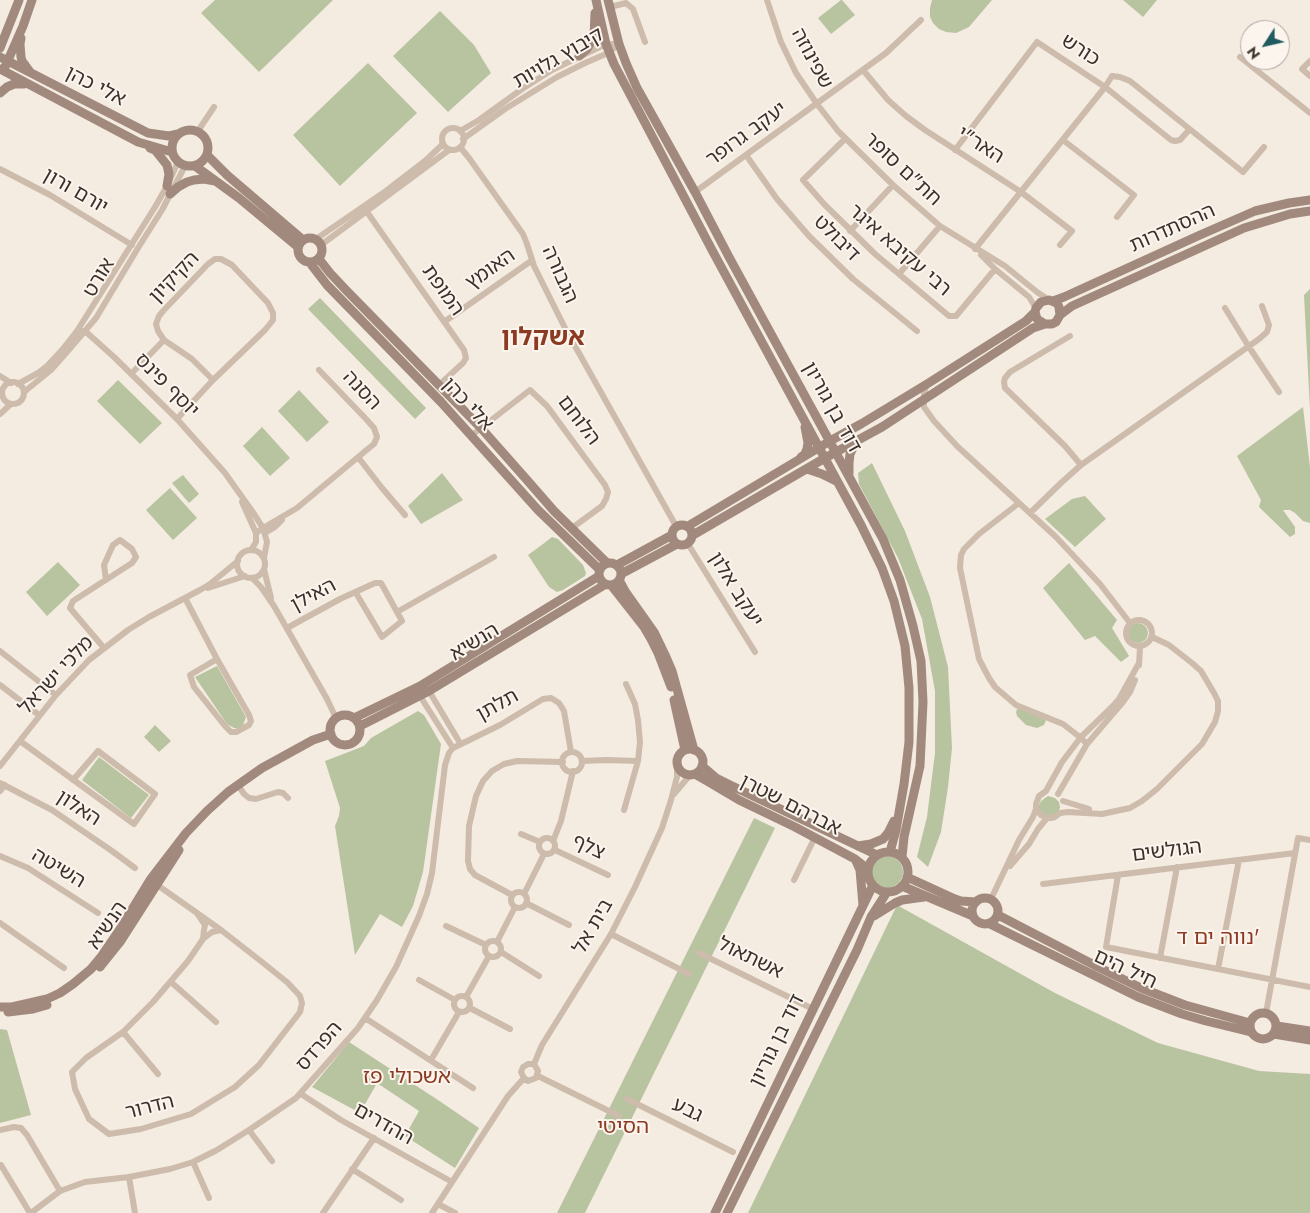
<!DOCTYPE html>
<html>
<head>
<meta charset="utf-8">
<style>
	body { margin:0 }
	#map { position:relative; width:1310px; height:1213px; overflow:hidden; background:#f4ebe1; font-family:Jost,sans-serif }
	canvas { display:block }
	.north { position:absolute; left:1240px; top:20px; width:50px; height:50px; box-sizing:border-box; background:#fbf5ee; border:1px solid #aea6a0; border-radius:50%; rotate:235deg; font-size:14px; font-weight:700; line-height:20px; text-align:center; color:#3b302b }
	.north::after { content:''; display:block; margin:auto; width:18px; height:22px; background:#1f5a5e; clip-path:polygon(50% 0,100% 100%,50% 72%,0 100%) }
</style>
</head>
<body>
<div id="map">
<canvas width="1310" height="1213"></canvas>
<div class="north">N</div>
</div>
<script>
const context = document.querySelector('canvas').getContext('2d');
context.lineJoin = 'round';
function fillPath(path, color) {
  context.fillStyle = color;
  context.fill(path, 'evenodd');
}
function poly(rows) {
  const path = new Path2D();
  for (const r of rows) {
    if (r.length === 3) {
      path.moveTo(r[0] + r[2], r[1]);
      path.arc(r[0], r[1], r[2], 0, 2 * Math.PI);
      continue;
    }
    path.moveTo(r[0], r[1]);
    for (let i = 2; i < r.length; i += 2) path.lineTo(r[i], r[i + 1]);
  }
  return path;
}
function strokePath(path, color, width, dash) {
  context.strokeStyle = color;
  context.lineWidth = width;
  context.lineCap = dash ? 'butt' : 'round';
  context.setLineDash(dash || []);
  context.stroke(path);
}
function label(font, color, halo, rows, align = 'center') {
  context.font = font + ' Jost,"Noto Sans Hebrew",sans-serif';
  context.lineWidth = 4;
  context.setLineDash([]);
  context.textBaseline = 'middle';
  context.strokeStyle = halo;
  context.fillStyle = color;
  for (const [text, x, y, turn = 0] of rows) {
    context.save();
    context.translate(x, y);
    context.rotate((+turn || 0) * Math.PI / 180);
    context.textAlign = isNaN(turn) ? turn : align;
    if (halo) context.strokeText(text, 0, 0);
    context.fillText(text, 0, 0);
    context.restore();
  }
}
fillPath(poly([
	[215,0,333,0,259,72,201,13],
	[841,0,842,0,855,15,831,34,818,18],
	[932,0,992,0,969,27,956,33,946,32,939,29,933,23,930,17,930,8],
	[1123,0,1157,0,1143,17],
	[440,11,474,45,491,73,448,112,393,56],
	[368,63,417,113,340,186,293,135],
	[1310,289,1310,410,1304,295],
	[320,298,426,408,415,419,308,309],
	[118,380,162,423,140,444,97,401],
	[299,390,329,422,307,442,278,411],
	[1303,407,1310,467,1310,523,1303,521,1295,513,1290,510,1283,510,1295,527,1295,534,1290,537,1259,507,1261,500,1237,456],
	[262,427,290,458,270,476,243,446],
	[872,463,905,531,930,597,948,667,952,748,948,787,941,832,928,867,917,857,927,817,935,753,935,691,922,619,898,558,859,484,858,473],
	[442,473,463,500,421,524,408,506],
	[183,475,199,494,189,503,172,483],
	[170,488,197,518,173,540,146,510],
	[1085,496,1106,519,1075,547,1045,519,1072,499],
	[552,537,558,539,583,565,586,573,585,576,563,590,557,592,549,587,528,555,543,544],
	[58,562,80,585,47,616,26,592],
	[1069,563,1117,620,1112,628,1129,656,1121,662,1095,636,1085,640,1043,588],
	[1138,633,10],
	[217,666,246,717,243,725,239,728,234,728,227,724,195,677],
	[1018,707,1046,720,1044,725,1037,728,1026,725,1017,716,1016,712],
	[418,711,424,715,441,744,423,872,413,906,402,927,380,914,355,955,335,826,339,816,340,808,325,761,364,746,371,738],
	[155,725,171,741,159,752,144,737],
	[99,757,149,795,131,818,82,780],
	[1048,796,1055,798,1059,802,1060,807,1059,811,1058,814,1044,816,1038,807,1041,801],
	[754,818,775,828,585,1213,557,1213],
	[887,872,16],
	[897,905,1055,993,1158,1043,1259,1071,1310,1074,1310,1213,748,1213],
	[0,1029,7,1030,31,1115,0,1123],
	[349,1042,438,1100,479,1128,455,1168,405,1136,419,1111,377,1083,360,1113,312,1087]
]), '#b8c4a0');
strokePath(poly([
	[767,0,781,42,796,73,817,104,838,131,893,185,940,226,1005,266,1037,292,1049,300],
	[610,7,626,3,633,9,645,42],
	[1240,57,1310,113],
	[1310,61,1302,69,1310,76],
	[863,70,888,100,906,116,925,130,1021,192,1072,231,1060,245],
	[453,139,11],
	[198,131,214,107],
	[460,131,479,120,522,89,552,70,606,44,619,44],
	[463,139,505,109,557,77,585,63,608,53,619,44],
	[845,139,803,180,824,204,875,254,949,316,956,316,995,269],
	[1063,140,1134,195,1117,217],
	[460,147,469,158,523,234,527,244,534,266,566,330,676,526],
	[955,150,1037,42,1105,87,1171,140,1175,141,1180,140,1189,130],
	[746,155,777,199,809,236,853,279,917,331],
	[0,169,50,195,132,245],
	[695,192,886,53,921,20],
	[367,212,464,350,466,358,463,363,439,385],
	[850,231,893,185],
	[316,239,386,191,425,161,443,144],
	[321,245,449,150],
	[975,249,1105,87,1112,76,1120,77,1130,81,1243,172,1264,147],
	[981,255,995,269,1029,297,1036,308],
	[899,274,940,226],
	[1225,308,1249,347,1279,392],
	[444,322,531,261],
	[77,331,85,331,114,357,177,419,225,473,252,511,263,528,267,542,264,558],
	[1070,336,1010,372,1005,378,1004,382,1005,388,1065,446,1081,465],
	[131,374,164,340],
	[0,376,11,383],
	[13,393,11],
	[18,384,38,373,47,366,62,350,77,331,155,207,167,186,178,162],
	[927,384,924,393,924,407,934,421,957,446,1056,537,1100,584,1130,623],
	[24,392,51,370,67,352,96,318,138,248,162,210,185,166],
	[0,414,11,404],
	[177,419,213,380,265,330,273,320,273,313,268,303,232,265,221,259,215,259,208,264,164,310,159,316,156,324,158,331,164,340,192,359,213,380],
	[472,435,481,428,530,390,547,406,605,485,608,492,606,499,602,506,572,528],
	[358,457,382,488,405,515],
	[242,502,256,533,256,542,251,550],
	[1019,503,979,534,964,549,961,555,960,568,979,659,989,678,995,687,1016,705,1063,724,1081,738,1087,744],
	[1030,513,1062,482,1081,465,1259,339,1267,332,1269,325,1262,306],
	[256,533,263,528,297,508,369,448,374,444,377,437,374,428,366,419,319,370],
	[265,533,275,527,282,520],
	[688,544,755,652],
	[251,564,14],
	[264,569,271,598],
	[252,578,261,587,274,606,327,699,336,718],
	[208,588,245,576],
	[185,598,217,659,249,715,251,721,249,725,236,732,231,732,225,726,194,687,190,675,217,659],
	[397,612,494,557],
	[1139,633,13],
	[287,628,340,599,375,583,381,583,402,621,382,637,356,593],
	[104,648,70,608,73,601,132,563,136,557,132,549,120,540,113,545,104,565,106,580],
	[0,651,56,695],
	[1139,665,1140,647],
	[0,685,39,715],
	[427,690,429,691,460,743],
	[420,692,420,696,453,748],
	[20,741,134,824,155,794,98,751,73,780],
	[572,762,10],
	[582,761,606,760,638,761],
	[0,766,56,695,89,660,128,630,149,617,200,590,210,584,238,561],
	[0,783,52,810,112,851,135,868],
	[238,785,244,794,249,798,256,799,278,792,283,793,288,798],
	[0,791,5,785],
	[674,794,690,775],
	[1058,794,1087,744,1123,702,1130,692,1135,680],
	[1063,801,1089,809],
	[1036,809,1041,815,1047,818,1051,818,1055,817,1060,813,1068,812,1102,814,1130,808,1142,801,1157,789,1202,744,1215,722,1218,711,1218,701,1214,693,1201,671,1192,663,1169,645,1152,637],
	[624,810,638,761,640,742,638,720,635,704,626,684],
	[521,834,540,842],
	[547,846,8],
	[553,841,561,821,573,771],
	[555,850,608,875],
	[0,856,28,868,98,913],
	[1010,866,1029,844,1038,829,1047,818],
	[1118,875,1106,947,1310,987],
	[794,880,815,837],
	[153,882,197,913,221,930,262,962,288,983,300,996,302,1003,300,1012,259,1065,235,1087,191,1114,141,1129,109,1134,89,1119,75,1089,72,1072,86,1058,123,1032,153,1002,188,961,203,939,204,930,205,925,197,913],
	[1043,884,1295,853],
	[519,900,8],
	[524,894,544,854],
	[512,895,475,875,470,869,468,861,469,826,476,796,483,781,492,771,504,764,517,761,563,762],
	[991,899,1019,840,1033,817,1036,809,1036,804,1039,796,1046,791,1062,762,1081,737,1113,706,1119,699,1139,663],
	[526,903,569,925],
	[0,923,64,968],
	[446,926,486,945],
	[611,934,689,974],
	[203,939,212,932,221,930],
	[493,949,8],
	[497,942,515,907],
	[501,952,539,976],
	[699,953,813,1009],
	[1160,958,1177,867],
	[1218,969,1239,860],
	[419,980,455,1000],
	[171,982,216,1022],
	[462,1004,8],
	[466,997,489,956],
	[470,1008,510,1029],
	[1266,1013,1298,838,1310,840],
	[365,1018,473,1088],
	[123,1032,158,1074],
	[431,1060,459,1012],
	[534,1064,542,1045,611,934,635,887,662,828,671,800,677,777,677,767],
	[538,1076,619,1116],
	[524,1078,528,1081,536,1078,538,1071,534,1064],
	[524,1078,521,1072,523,1067,528,1064,534,1064],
	[301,1094,341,1120,452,1182],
	[627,1099,733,1152],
	[0,1130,14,1127,21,1128,27,1135,60,1191],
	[249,1130,272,1161],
	[193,1162,209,1198],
	[1,1165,30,1213],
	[352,1169,401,1200],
	[129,1177,135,1213],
	[438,1204,455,1213],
	[31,1213,60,1191,85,1182,129,1177,170,1169,193,1162,217,1150,249,1130,296,1098,358,1028,377,1000,396,967,419,916,427,894,432,873,445,765,449,753,453,748,500,725,543,699,551,698,559,703,564,711,571,752],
	[323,1213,374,1138],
	[432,1213,508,1096,524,1078]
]), '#cdbbac', 6);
strokePath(poly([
	[596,0,606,44,614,64,712,250,861,525,882,568,894,601,905,646,909,688,909,742,904,784,896,830,890,852],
	[608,0,619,44,626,63,637,88,695,192,729,257,883,539,900,580,913,626,921,661,923,702,920,766,904,837,902,857],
	[21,38,20,44,21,57,22,61,30,72],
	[0,48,19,0],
	[579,56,587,49,594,37,595,13],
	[0,57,148,133,169,136,178,134],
	[5,67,23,26,32,0],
	[0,69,138,142,172,152],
	[0,93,7,87,14,84,24,84],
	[190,148,18],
	[150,148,155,150,167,165,169,174,167,186],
	[207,155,227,175,303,240],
	[195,166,239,198,298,247],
	[170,194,178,187,187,182,194,180,204,179,215,181],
	[310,250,12],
	[319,259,330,273,345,289,481,428,527,480,554,511,607,563],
	[310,263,327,285,441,402,538,510,600,570],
	[1053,301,1064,297,1200,235,1255,211,1289,203,1310,200],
	[1060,315,1072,306,1244,228,1290,214,1310,211],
	[801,457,805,454,807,449,808,443,805,427],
	[807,469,822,474,836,481],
	[849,474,849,463,850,454,856,441],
	[682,535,10],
	[688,526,830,441,861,424,927,384,1026,321,1035,312],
	[693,535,825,458,882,427,1033,328,1045,324,1052,324,1056,322,1060,315,1059,307,1057,303,1049,300,1041,302,1036,308,1035,312,1037,319,1045,324],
	[610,574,11],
	[617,565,672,535],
	[621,574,677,544],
	[619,580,625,591,654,632,666,657,672,671,694,750],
	[611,585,644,627,651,639,658,653,671,687],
	[674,700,685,750],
	[345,730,15],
	[354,718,420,686,599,576],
	[360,726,429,691,606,584],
	[690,762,13],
	[702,766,716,778,730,785,877,855],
	[695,774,709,782,739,800,795,827,855,859,868,869],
	[858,846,871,844,883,839,888,833,894,821],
	[888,872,20],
	[856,861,860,870,863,905],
	[907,877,955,899,961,901,976,902],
	[902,886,973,916],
	[985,911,13],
	[998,915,1098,967,1141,988,1185,1005,1250,1023],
	[874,916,895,903,902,900,924,897],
	[990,924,1138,997,1182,1014,1206,1021,1251,1032],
	[100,967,120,942,179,850],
	[0,1007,12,1007,47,999,60,993,73,984,91,969,101,957,120,929,150,880,186,833,207,811,228,792,262,768,313,740,331,734],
	[8,1012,33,1009,47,1005],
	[1263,1026,13],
	[1277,1026,1310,1031],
	[1274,1034,1310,1040],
	[715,1213,873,885],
	[727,1213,857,950,871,917,887,892]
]), '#a18a7d', 9);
label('20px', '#3b302b', '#fbf5ee', [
	["כורש",1080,51,33],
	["קיבוץ גלויות",559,59,-30],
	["שפינוזה",811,59,62],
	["אלי כהן",95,87,27],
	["יעקב גרופר",747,135,-36],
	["האר\"י",980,146,32],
	["חת\"ם סופר",902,170,43],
	["יורם ורון",75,192,30],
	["ההסתדרות",1173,229,-24],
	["דיבולט",836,239,45],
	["רבי עקיבא איגר",899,251,41],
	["האומץ",491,270,-35],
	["הגבורה",559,275,66],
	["אורט",100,278,-59],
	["הקיקיון",175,278,-46],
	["המופת",442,291,55],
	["יוסף פינס",166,386,45],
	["הסנה",361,391,47],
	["אלי כהן",467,405,47],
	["דוד בן גוריון",831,408,61],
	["הלוחם",578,421,53],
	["יעקב אלון",735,590,58],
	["האילן",314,596,-28],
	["הנשיא",475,643,-31],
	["מלכי ישראל",57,676,-47],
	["תלתן",498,706,-29],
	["אברהם שטרן",790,806,27],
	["האלון",78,809,33],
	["צלף",588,848,25],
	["הגולשים",1167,852,-7],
	["השיטה",58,869,31],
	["הנשיא",108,926,-55],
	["בית אל",594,927,-60],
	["אשתאול",750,959,26],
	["חיל הים",1125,970,25],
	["דוד בן גוריון",778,1041,-64],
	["הפרדס",320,1047,-49],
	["הדרור",150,1108,-14],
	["גבע",687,1111,26],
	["ההדרים",383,1125,29]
]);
label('21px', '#8c3b22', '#fbf5ee', [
	["נווה ים ד'",1218,939],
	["אשכולי פז",407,1078],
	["הסיטי",623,1128]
]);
label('bold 25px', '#8c3b22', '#fbf5ee', [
	["אשקלון",543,339]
]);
</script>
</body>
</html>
